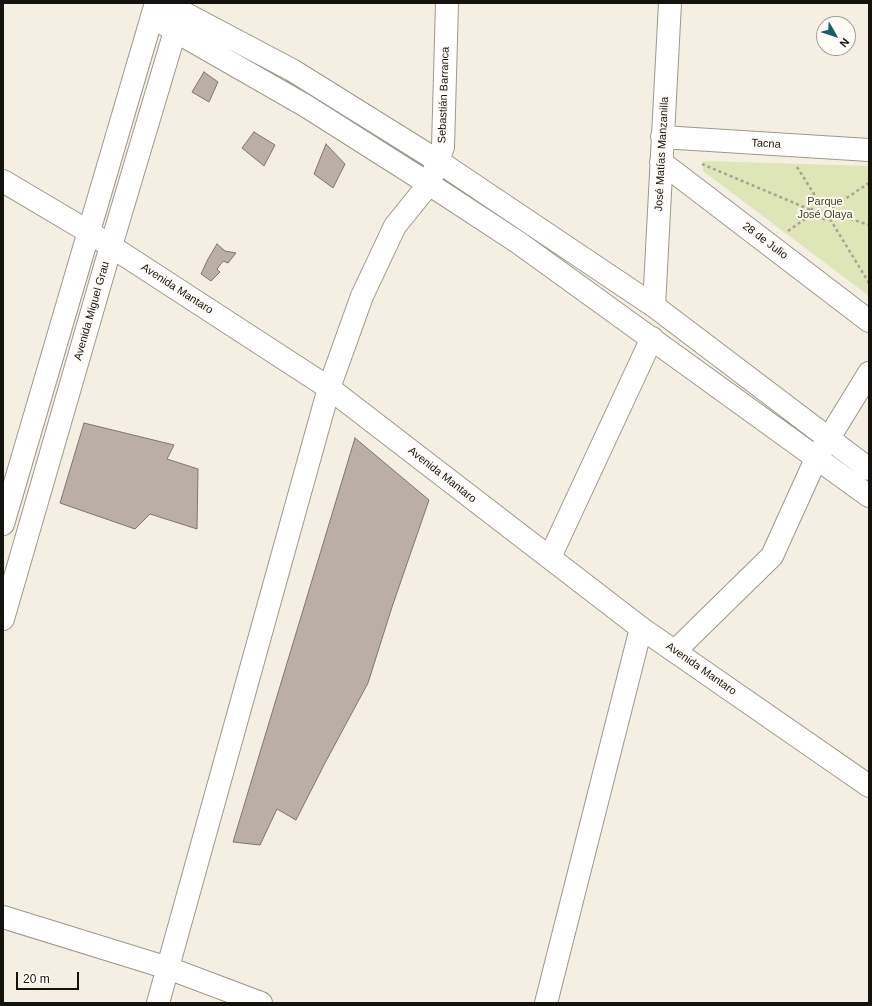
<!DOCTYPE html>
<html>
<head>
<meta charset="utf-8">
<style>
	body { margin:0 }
	#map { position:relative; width:872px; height:1006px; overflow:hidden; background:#f4efe2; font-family:Helvetica,sans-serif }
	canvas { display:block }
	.frame { position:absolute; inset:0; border:4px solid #14120d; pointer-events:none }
	.north { position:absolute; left:816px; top:16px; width:40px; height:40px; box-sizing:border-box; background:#fffcf7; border:1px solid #a19e99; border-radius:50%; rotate:129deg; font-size:11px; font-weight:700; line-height:16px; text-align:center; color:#14120d }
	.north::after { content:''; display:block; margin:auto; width:14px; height:18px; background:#116267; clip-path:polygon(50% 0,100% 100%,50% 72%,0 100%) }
	.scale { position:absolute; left:16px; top:972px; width:63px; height:18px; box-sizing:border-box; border:2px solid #14120d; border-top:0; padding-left:5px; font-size:12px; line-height:14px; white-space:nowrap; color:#14120d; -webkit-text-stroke:3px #fffcf7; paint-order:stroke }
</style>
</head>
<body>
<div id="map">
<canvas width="872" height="1006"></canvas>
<div class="frame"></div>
<div class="north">N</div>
<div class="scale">20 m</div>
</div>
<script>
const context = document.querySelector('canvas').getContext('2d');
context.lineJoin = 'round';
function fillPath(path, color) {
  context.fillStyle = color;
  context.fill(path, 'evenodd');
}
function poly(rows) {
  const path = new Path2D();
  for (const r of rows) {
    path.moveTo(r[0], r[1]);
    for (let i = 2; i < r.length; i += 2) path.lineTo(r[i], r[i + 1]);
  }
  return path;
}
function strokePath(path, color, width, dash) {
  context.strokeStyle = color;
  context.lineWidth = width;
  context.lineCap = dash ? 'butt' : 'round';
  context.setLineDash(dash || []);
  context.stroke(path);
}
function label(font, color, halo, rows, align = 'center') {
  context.font = font + ' Helvetica,sans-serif';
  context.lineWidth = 4;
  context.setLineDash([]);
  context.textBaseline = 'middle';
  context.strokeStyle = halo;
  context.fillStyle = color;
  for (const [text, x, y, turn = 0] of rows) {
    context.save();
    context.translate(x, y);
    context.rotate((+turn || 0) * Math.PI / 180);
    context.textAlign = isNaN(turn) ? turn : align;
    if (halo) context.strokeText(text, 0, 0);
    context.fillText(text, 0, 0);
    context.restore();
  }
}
fillPath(poly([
	[703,161,869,166,869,296,703,171]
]), '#dee5b6');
const building = poly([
	[204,72,218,82,209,102,192,92,204,72],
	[254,132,275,145,264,166,242,148,254,132],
	[326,144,345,164,333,188,314,174,326,144],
	[217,244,225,251,236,253,228,263,223,261,217,269,220,272,211,281,201,274,208,259,217,244],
	[84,423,174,445,167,459,198,469,197,529,150,514,135,529,60,503,84,423],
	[355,438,429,500,392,607,368,683,325,763,296,820,277,809,260,845,233,842,355,438]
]);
fillPath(building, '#baaea6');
strokePath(building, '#80756d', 1);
const minor = poly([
	[165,3,292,70,438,161,654,306,869,469],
	[152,16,175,31,306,106,429,184,519,243,869,496],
	[662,137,869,150],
	[661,162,869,321],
	[3,181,89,232,329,388,641,628,869,786],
	[654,306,670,3],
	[3,524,156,3],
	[550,557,652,338],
	[3,619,111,246,179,18],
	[675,651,772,556,816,459,869,373],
	[3,917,168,968,261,1003],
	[158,1003,329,388,362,296,395,226,429,184,443,147,447,3],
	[546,1003,641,628]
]);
strokePath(minor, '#9d988b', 24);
strokePath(poly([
	[702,164,811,210],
	[797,167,819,202],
	[869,183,833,207,836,214,869,225],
	[833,207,827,203,819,202,811,210,812,214,823,219,830,219,836,214],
	[830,219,869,283],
	[788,231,812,214]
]), '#a6a298', 2.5, [3, 3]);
strokePath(minor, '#fff', 22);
label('11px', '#14120d', '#fffcf7', [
	["Sebastián Barranca",444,95,-88],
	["Tacna",766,144,3],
	["José Matías Manzanilla",662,154,-87],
	["28 de Julio",765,241,37],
	["Avenida Mantaro",177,289,33],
	["Avenida Miguel Grau",92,311,-74],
	["Avenida Mantaro",442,475,38],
	["Avenida Mantaro",701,669,35]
]);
label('11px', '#404516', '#fffcf7', [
	["Parque",825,202],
	["José Olaya",825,215]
]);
</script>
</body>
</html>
